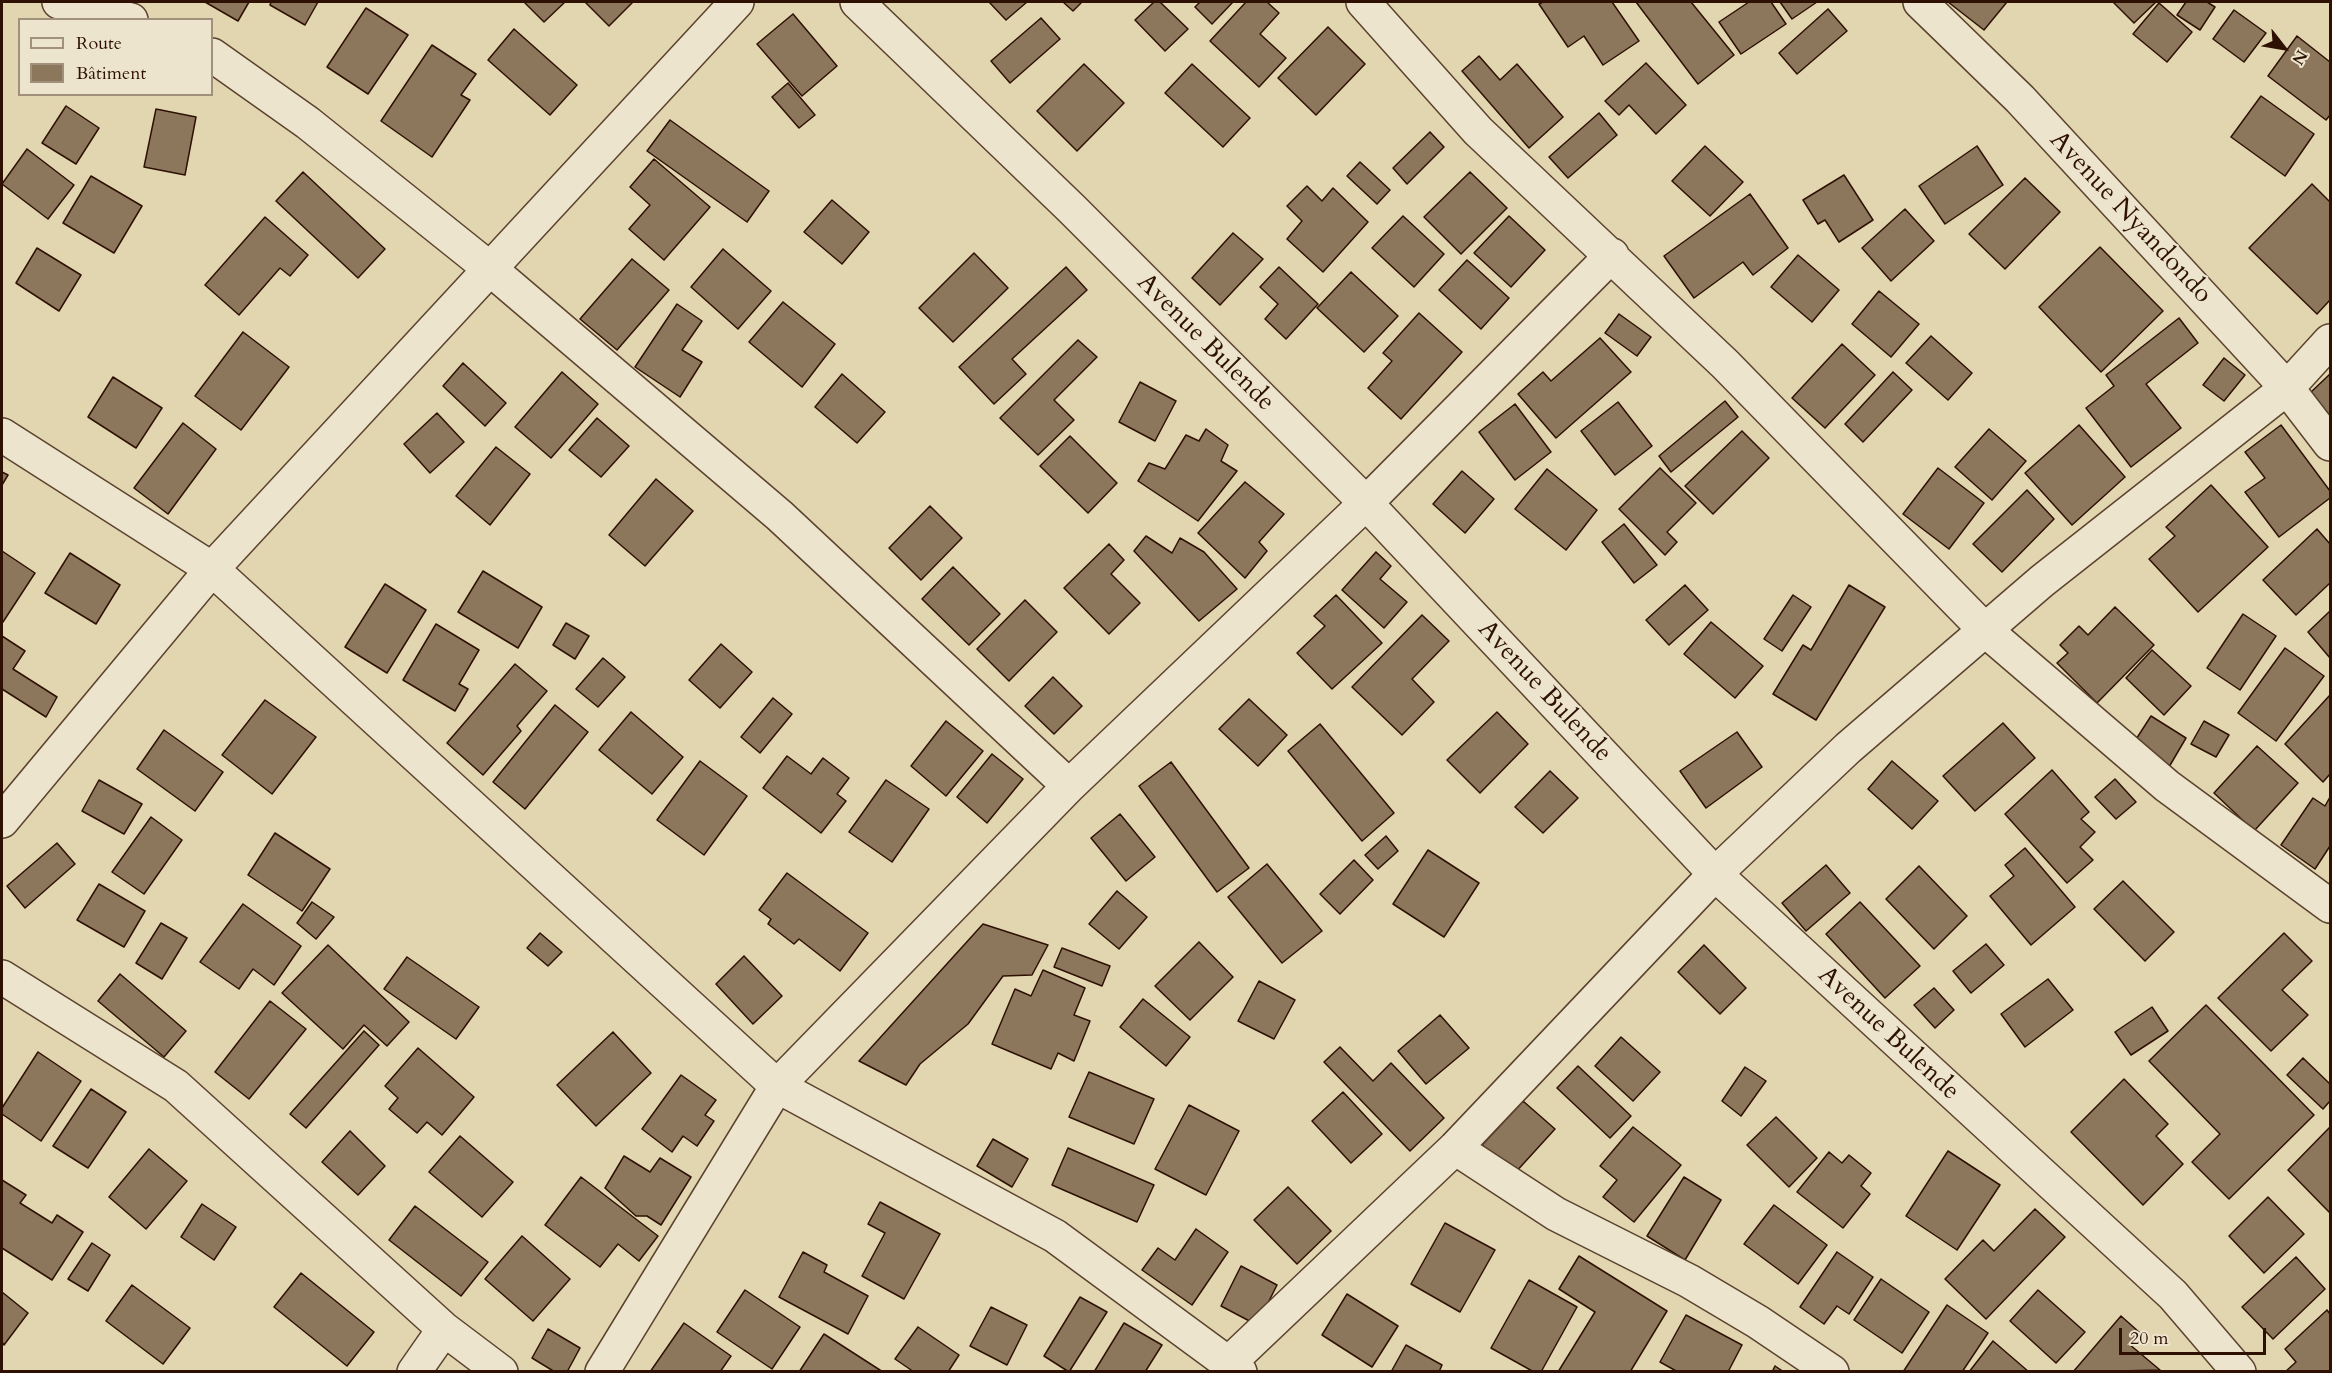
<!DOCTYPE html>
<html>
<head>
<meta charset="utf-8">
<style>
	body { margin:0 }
	#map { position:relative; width:2332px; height:1373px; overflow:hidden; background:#e2d6b1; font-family:Cardo,serif }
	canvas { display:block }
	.frame { position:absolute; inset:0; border:3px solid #2e1103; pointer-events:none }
	.legend { position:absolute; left:18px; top:18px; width:195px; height:78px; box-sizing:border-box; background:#ece4cc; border:2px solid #a0907c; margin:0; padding:8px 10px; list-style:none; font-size:18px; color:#2e1103 }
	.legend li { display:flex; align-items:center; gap:12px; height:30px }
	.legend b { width:30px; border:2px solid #a0907c }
	.north { position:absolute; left:2254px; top:18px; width:60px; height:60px; -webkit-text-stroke:4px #ece4cc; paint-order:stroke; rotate:121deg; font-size:16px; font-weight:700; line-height:24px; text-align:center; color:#2e1103 }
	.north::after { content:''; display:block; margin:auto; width:21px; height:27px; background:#2e1103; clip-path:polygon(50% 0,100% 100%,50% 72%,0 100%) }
	.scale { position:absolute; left:2119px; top:1328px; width:147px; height:27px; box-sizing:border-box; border:3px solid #2e1103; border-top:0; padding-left:8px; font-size:18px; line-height:21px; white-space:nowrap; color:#2e1103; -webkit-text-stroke:4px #ece4cc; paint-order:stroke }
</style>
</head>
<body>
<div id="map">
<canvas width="2332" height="1373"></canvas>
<div class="frame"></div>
<ul class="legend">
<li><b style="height:8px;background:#ece4cc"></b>Route</li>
<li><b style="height:16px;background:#8c775d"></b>Bâtiment</li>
</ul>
<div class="north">N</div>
<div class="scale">20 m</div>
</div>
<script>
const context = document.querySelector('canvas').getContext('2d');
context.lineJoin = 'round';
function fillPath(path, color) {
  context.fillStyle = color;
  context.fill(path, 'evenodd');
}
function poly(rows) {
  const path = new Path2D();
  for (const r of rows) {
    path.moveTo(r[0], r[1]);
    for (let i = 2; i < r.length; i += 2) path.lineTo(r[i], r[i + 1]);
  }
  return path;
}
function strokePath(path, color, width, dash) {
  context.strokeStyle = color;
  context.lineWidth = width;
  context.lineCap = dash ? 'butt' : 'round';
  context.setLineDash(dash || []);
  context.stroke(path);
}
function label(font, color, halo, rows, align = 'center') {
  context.font = font + ' Cardo,serif';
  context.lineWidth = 4.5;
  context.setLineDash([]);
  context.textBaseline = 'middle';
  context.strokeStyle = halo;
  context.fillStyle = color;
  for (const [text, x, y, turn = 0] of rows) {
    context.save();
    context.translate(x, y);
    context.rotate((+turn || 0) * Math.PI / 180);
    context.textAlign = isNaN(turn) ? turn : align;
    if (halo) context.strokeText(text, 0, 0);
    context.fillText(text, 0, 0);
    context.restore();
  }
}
const building = poly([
	[205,2,249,2,238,21,205,2],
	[271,2,318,2,305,25,270,5,271,2],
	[524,2,565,2,544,22,524,2],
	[585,2,633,2,609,26,585,2],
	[989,2,1027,2,1006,20,989,2],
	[1063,2,1082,2,1073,11,1063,2],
	[1154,2,1160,2,1188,29,1165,51,1135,20,1154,2],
	[1200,2,1233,2,1212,24,1195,7,1200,2],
	[1246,2,1267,2,1279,13,1260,34,1286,58,1259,87,1210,41,1246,2],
	[1543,2,1612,2,1639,41,1603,65,1584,36,1568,47,1539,4,1543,2],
	[1636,2,1691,2,1734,55,1698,84,1636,2],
	[1749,2,1771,2,1786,24,1741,54,1719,22,1749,2],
	[1780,2,1817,2,1792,19,1780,2],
	[1948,2,2007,2,1984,30,1948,2],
	[2113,2,2156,2,2134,23,2113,2],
	[2186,2,2207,2,2215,7,2200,30,2177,15,2186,2],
	[2159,3,2192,32,2167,62,2133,34,2159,3],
	[366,8,408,35,368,94,327,67,366,8],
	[1828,9,1847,31,1797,74,1779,53,1828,9],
	[2234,10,2266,33,2244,62,2213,39,2234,10],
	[793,14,837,66,802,96,757,44,793,14],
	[1041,18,1060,39,1010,83,991,61,1041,18],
	[1328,27,1365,64,1316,115,1278,78,1328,27],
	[514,29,577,85,550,115,488,60,514,29],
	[2297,36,2330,62,2330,115,2326,120,2268,76,2297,36],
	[432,45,476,74,461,95,470,100,432,157,381,121,432,45],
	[1479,56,1500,80,1517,64,1563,117,1529,148,1462,71,1479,56],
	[1646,63,1686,105,1656,134,1629,105,1619,115,1605,101,1646,63],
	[1084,64,1124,103,1077,151,1037,111,1084,64],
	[1192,64,1250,118,1223,147,1165,93,1192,64],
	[788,83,815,115,799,128,772,97,788,83],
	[2261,96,2314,134,2285,176,2231,137,2261,96],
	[66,106,99,128,76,164,42,143,66,106],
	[156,109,196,117,185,175,144,167,156,109],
	[1599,113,1617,135,1568,178,1549,157,1599,113],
	[670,120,769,191,747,222,647,151,670,120],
	[1430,132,1444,147,1407,184,1393,168,1430,132],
	[1705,146,1743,182,1710,216,1672,181,1705,146],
	[1977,146,2003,185,1945,224,1919,186,1977,146],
	[27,149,74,185,48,219,2,184,27,149],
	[654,159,710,207,664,260,629,229,650,205,630,187,654,159],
	[1360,162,1390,190,1377,204,1347,176,1360,162],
	[303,172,385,249,358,278,276,201,303,172],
	[1470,172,1507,208,1461,254,1424,217,1470,172],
	[1844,175,1873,220,1839,242,1825,220,1818,224,1803,200,1844,175],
	[91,176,142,206,114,253,63,223,91,176],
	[2025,178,2060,212,2005,269,1969,234,2025,178],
	[2312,184,2330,202,2330,300,2317,314,2249,248,2312,184],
	[1307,186,1322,201,1333,188,1368,222,1323,272,1287,239,1302,221,1287,206,1307,186],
	[1750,194,1788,248,1753,275,1743,262,1694,298,1664,256,1750,194],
	[832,200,869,232,842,264,804,232,832,200],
	[1905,209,1934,241,1891,281,1862,248,1905,209],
	[1403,216,1444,254,1414,287,1372,248,1403,216],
	[1509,216,1545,250,1511,287,1474,253,1509,216],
	[265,217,308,255,290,276,280,268,239,315,205,285,265,217],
	[1233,233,1263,259,1220,305,1192,278,1233,233],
	[2100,247,2163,311,2101,372,2039,307,2100,247],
	[37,248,81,275,59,311,16,283,37,248],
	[723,249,771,291,738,329,691,287,723,249],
	[974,253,1008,288,953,342,919,308,974,253],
	[1798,255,1839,290,1812,322,1771,287,1798,255],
	[632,259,669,290,617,350,580,319,632,259],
	[1467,260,1509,298,1481,329,1439,290,1467,260],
	[1066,267,1087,290,1012,359,1026,374,994,404,959,367,1066,267],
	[1279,267,1318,304,1286,339,1265,319,1278,304,1260,287,1279,267],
	[1351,272,1398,316,1364,352,1317,308,1351,272],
	[1879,291,1919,324,1891,357,1852,324,1879,291],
	[783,302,835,344,802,387,749,342,783,302],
	[677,304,702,321,682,350,702,362,680,397,635,367,677,304],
	[1419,313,1462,352,1401,419,1368,388,1392,361,1383,353,1419,313],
	[1619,314,1651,337,1637,356,1605,333,1619,314],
	[2179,318,2198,343,2146,384,2181,428,2131,467,2086,408,2114,386,2106,375,2179,318],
	[243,332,289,367,241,430,195,396,243,332],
	[1931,336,1972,373,1948,400,1906,363,1931,336],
	[1600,338,1631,372,1556,438,1518,394,1543,372,1551,381,1600,338],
	[1078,340,1097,357,1054,400,1074,420,1038,455,1000,418,1078,340],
	[1842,344,1875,375,1825,428,1792,398,1842,344],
	[2224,358,2245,375,2224,401,2203,385,2224,358],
	[463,363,506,403,485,426,443,386,463,363],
	[562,372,598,404,551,458,515,427,562,372],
	[1893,372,1912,390,1863,442,1845,424,1893,372],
	[842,374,885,412,857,443,815,407,842,374],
	[2330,374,2330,416,2310,393,2330,374],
	[113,377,162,408,136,448,88,417,113,377],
	[1140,382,1176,401,1155,441,1119,422,1140,382],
	[1725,401,1738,417,1671,472,1659,456,1725,401],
	[1618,402,1652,446,1615,475,1581,431,1618,402],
	[1515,404,1551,452,1515,480,1479,432,1515,404],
	[437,413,464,442,430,473,404,444,437,413],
	[597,418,629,446,601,477,569,450,597,418],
	[183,423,216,449,168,514,134,488,183,423],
	[2079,425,2125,477,2072,525,2025,473,2079,425],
	[2281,425,2330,491,2330,498,2279,537,2245,492,2265,478,2245,452,2281,425],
	[1206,429,1228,445,1221,461,1237,471,1198,521,1138,481,1149,463,1165,469,1186,435,1199,441,1206,429],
	[1989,429,2026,461,1992,500,1955,467,1989,429],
	[1742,431,1769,458,1713,514,1685,486,1742,431],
	[1070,436,1117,483,1088,513,1040,466,1070,436],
	[496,447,530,474,490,525,456,496,496,447],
	[1660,468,1696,503,1667,532,1677,542,1665,555,1619,509,1660,468],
	[1938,468,1984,503,1949,549,1903,514,1938,468],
	[1547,469,1597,510,1566,550,1515,509,1547,469],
	[1462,471,1494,499,1465,533,1433,504,1462,471],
	[2,472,8,475,2,485,2,472],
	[656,479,693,511,645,566,609,535,656,479],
	[1245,482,1284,514,1259,542,1267,551,1245,578,1198,533,1245,482],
	[2211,485,2268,547,2198,612,2149,559,2175,536,2166,527,2211,485],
	[2027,490,2054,519,2002,572,1973,544,2027,490],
	[930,506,962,538,921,580,889,548,930,506],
	[1624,524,1657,565,1634,583,1602,542,1624,524],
	[2317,529,2330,544,2330,583,2296,615,2263,580,2317,529],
	[1146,536,1172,553,1180,538,1204,552,1237,589,1199,621,1134,551,1146,536],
	[1109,544,1124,560,1111,574,1140,603,1109,634,1064,588,1109,544],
	[2,551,35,573,3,622,2,621,2,551],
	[1376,552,1391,566,1380,579,1407,602,1384,628,1342,590,1376,552],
	[70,553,120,585,96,624,45,593,70,553],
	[953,567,1000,614,969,645,922,599,953,567],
	[483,571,542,607,518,648,458,612,483,571],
	[385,584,426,610,387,673,345,647,385,584],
	[1685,585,1708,610,1669,645,1646,620,1685,585],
	[1849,585,1885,607,1816,720,1773,694,1803,645,1811,650,1849,585],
	[1336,595,1382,643,1332,689,1297,653,1325,626,1314,616,1336,595],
	[1793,595,1811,607,1782,651,1764,639,1793,595],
	[1025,600,1057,632,1009,681,977,649,1025,600],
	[2115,607,2154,645,2097,703,2057,663,2068,653,2060,645,2079,626,2088,635,2115,607],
	[2330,611,2330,658,2308,632,2330,611],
	[2243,614,2276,636,2240,690,2207,668,2243,614],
	[1422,615,1449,641,1412,679,1434,702,1402,735,1352,687,1422,615],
	[1711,622,1763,666,1735,698,1684,654,1711,622],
	[566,623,589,636,575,659,553,645,566,623],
	[436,624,479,650,459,684,468,689,455,711,403,680,436,624],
	[2,636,25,651,13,669,57,697,46,717,2,689,2,636],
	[721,644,752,672,720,708,689,680,721,644],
	[2285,648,2324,676,2276,741,2238,713,2285,648],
	[2152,650,2191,686,2164,715,2126,678,2152,650],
	[603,658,625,677,598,707,576,689,603,658],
	[515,664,547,691,517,726,521,731,483,775,447,743,515,664],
	[1053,677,1082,706,1054,734,1025,706,1053,677],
	[2330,695,2330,774,2323,782,2285,744,2330,695],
	[773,698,792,714,760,753,741,737,773,698],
	[1249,699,1287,735,1258,766,1219,729,1249,699],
	[265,700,316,737,272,794,222,755,265,700],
	[555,705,588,732,525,809,493,782,555,705],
	[631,712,683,757,652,794,599,750,631,712],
	[1497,712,1528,744,1480,793,1447,760,1497,712],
	[2151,716,2186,738,2169,767,2133,744,2151,716],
	[946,721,983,751,946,796,911,766,946,721],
	[2204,721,2229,735,2216,757,2191,744,2204,721],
	[2003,723,2035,758,1975,811,1943,776,2003,723],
	[1320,724,1394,813,1362,841,1288,751,1320,724],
	[164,730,223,772,195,811,137,769,164,730],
	[1737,732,1762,767,1706,808,1680,771,1737,732],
	[2257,746,2298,783,2254,831,2214,793,2257,746],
	[992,754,1023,779,987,823,957,797,992,754],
	[787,756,811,774,823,758,849,778,837,794,846,801,821,833,763,788,787,756],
	[700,761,747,796,704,855,657,820,700,761],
	[1892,761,1938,801,1912,829,1868,789,1892,761],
	[1171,762,1249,868,1217,892,1139,786,1171,762],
	[2052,770,2089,812,2081,819,2095,832,2080,847,2093,860,2067,883,2005,814,2052,770],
	[1550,771,1578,798,1543,833,1515,807,1550,771],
	[2115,779,2136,802,2116,819,2095,797,2115,779],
	[99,780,142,804,124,834,82,811,99,780],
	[886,780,929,809,892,862,849,832,886,780],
	[2330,797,2330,846,2315,869,2281,845,2313,798,2325,806,2330,797],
	[1120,814,1155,857,1126,881,1091,838,1120,814],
	[151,817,182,840,144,894,112,872,151,817],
	[275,833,330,869,302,911,248,875,275,833],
	[1386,836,1398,851,1378,869,1365,855,1386,836],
	[57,843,75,864,25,908,7,886,57,843],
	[2025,848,2075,907,2031,945,1990,896,2014,876,2005,865,2025,848],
	[1428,850,1479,883,1444,937,1393,904,1428,850],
	[1354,860,1373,880,1340,914,1320,894,1354,860],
	[1267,864,1322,931,1282,963,1228,897,1267,864],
	[1826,865,1850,893,1806,931,1782,903,1826,865],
	[1919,866,1967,916,1934,949,1886,899,1919,866],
	[787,873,868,933,840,971,799,939,794,944,768,924,771,919,759,910,787,873],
	[2123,881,2174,932,2145,961,2094,909,2123,881],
	[99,884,145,911,124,947,77,920,99,884],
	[1117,891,1147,917,1119,949,1089,924,1117,891],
	[312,902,334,917,316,939,297,923,312,902],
	[1860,902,1920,966,1885,998,1826,934,1860,902],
	[243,904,301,946,274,985,253,969,239,989,200,962,243,904],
	[161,923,187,938,162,979,136,963,161,923],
	[983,924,1048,945,1032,975,1003,976,968,1024,920,1064,906,1085,859,1061,983,924],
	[540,933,562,952,548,966,527,948,540,933],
	[2284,933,2312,961,2282,990,2308,1015,2271,1051,2218,998,2284,933],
	[1199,942,1233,977,1190,1020,1155,986,1199,942],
	[1986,944,2004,965,1971,993,1953,971,1986,944],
	[328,945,409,1022,387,1046,364,1025,343,1049,282,993,328,945],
	[1704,945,1746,988,1720,1014,1678,972,1704,945],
	[1062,948,1110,966,1102,986,1054,967,1062,948],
	[744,956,782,996,753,1024,716,984,744,956],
	[407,957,479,1007,456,1039,384,989,407,957],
	[1043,970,1085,988,1074,1015,1090,1021,1074,1061,1058,1053,1051,1069,992,1044,1015,989,1031,996,1043,970],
	[120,974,186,1031,164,1057,98,1001,120,974],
	[2048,979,2073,1010,2025,1047,2001,1014,2048,979],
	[1259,981,1295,1000,1274,1039,1238,1021,1259,981],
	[1934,988,1954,1010,1935,1028,1914,1005,1934,988],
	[1143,999,1190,1037,1166,1066,1120,1027,1143,999],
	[270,1001,306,1029,249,1099,215,1072,270,1001],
	[2206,1005,2314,1115,2229,1199,2192,1162,2220,1134,2149,1061,2206,1005],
	[2152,1007,2168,1031,2131,1055,2115,1032,2152,1007],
	[1440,1015,1469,1048,1426,1084,1398,1051,1440,1015],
	[364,1031,379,1045,306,1128,290,1114,364,1031],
	[613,1032,651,1073,596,1126,557,1085,613,1032],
	[1621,1037,1660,1072,1633,1101,1595,1066,1621,1037],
	[1340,1047,1373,1081,1391,1063,1444,1118,1410,1151,1324,1062,1340,1047],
	[418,1048,474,1097,442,1135,427,1122,417,1133,389,1109,398,1098,385,1086,418,1048],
	[38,1052,81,1081,41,1141,2,1114,2,1108,38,1052],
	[2303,1058,2330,1084,2330,1101,2323,1109,2287,1075,2303,1058],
	[1578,1066,1631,1116,1610,1138,1557,1088,1578,1066],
	[1745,1067,1766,1081,1741,1116,1722,1101,1745,1067],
	[1089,1072,1154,1099,1134,1144,1069,1117,1089,1072],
	[681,1075,716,1100,705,1115,714,1121,697,1146,683,1136,672,1152,642,1129,681,1075],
	[2124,1079,2168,1124,2156,1136,2183,1164,2143,1205,2071,1132,2124,1079],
	[91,1089,126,1112,88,1168,53,1146,91,1089],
	[1343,1092,1382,1134,1351,1163,1312,1121,1343,1092],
	[1523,1101,1555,1129,1514,1174,1482,1145,1523,1101],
	[1189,1105,1239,1131,1206,1195,1155,1169,1189,1105],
	[1776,1117,1817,1158,1789,1187,1747,1145,1776,1117],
	[1633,1127,1681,1165,1634,1222,1603,1197,1617,1180,1600,1166,1633,1127],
	[2330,1127,2330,1213,2288,1170,2330,1127],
	[350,1131,385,1166,358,1195,322,1162,350,1131],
	[460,1136,513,1182,482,1217,429,1172,460,1136],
	[993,1139,1028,1159,1012,1187,977,1166,993,1139],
	[1068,1148,1154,1185,1137,1222,1052,1185,1068,1148],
	[149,1149,187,1181,146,1229,109,1197,149,1149],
	[1948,1151,2000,1185,1957,1250,1906,1216,1948,1151],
	[1829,1152,1842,1163,1849,1155,1871,1173,1861,1186,1870,1194,1843,1228,1797,1192,1829,1152],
	[624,1156,650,1172,660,1158,691,1177,661,1225,647,1216,636,1216,605,1188,624,1156],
	[581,1177,658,1236,639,1261,618,1244,600,1267,545,1225,581,1177],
	[1684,1177,1721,1200,1685,1260,1647,1236,1684,1177],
	[2,1180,26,1195,20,1203,52,1223,57,1215,83,1232,52,1280,2,1248,2,1180],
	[1288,1187,1331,1231,1297,1264,1254,1220,1288,1187],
	[2268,1197,2304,1234,2264,1273,2229,1236,2268,1197],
	[880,1202,940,1234,904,1299,862,1276,885,1233,868,1224,880,1202],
	[202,1204,236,1227,214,1260,181,1237,202,1204],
	[1774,1205,1827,1245,1798,1284,1744,1244,1774,1205],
	[415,1206,488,1262,461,1296,389,1240,415,1206],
	[2035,1209,2065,1237,1986,1319,1945,1279,1983,1240,1994,1251,2035,1209],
	[1445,1223,1495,1250,1460,1312,1411,1284,1445,1223],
	[1196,1229,1228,1252,1192,1305,1142,1270,1158,1248,1175,1260,1196,1229],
	[522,1236,570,1279,533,1321,485,1279,522,1236],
	[92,1243,110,1255,88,1291,68,1279,92,1243],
	[803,1252,827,1265,824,1272,868,1296,848,1334,779,1297,803,1252],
	[1837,1252,1873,1277,1849,1314,1837,1306,1824,1324,1800,1307,1837,1252],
	[1579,1256,1667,1311,1630,1372,1558,1372,1595,1312,1559,1289,1579,1256],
	[2296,1257,2325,1289,2273,1339,2242,1307,2296,1257],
	[1241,1266,1277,1285,1257,1325,1221,1306,1241,1266],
	[301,1273,374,1332,347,1366,274,1307,301,1273],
	[1881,1279,1929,1312,1902,1353,1854,1320,1881,1279],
	[1529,1280,1577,1307,1541,1372,1534,1372,1491,1348,1529,1280],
	[132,1285,190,1328,163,1364,106,1321,132,1285],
	[745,1290,800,1327,772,1369,717,1332,745,1290],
	[2038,1290,2085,1332,2056,1363,2010,1321,2038,1290],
	[2,1292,28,1313,4,1345,2,1342,2,1292],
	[1347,1294,1398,1326,1372,1367,1322,1335,1347,1294],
	[1080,1297,1107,1312,1069,1372,1044,1356,1080,1297],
	[1947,1305,1988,1333,1962,1372,1903,1372,1947,1305],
	[991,1307,1027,1325,1007,1365,970,1346,991,1307],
	[2327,1310,2330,1314,2330,1372,2285,1372,2296,1362,2285,1349,2327,1310],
	[1686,1315,1742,1345,1728,1372,1678,1372,1660,1362,1686,1315],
	[2121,1316,2139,1332,2129,1344,2160,1370,2073,1372,2121,1316],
	[684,1323,731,1356,720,1372,650,1372,684,1323],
	[1124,1323,1162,1345,1145,1372,1094,1372,1124,1323],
	[918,1327,959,1355,948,1372,914,1372,895,1359,918,1327],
	[548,1329,580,1348,567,1372,555,1372,532,1358,548,1329],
	[824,1334,883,1372,799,1372,824,1334],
	[1993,1341,2029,1372,1969,1372,1993,1341],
	[1406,1345,1442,1365,1439,1372,1391,1372,1406,1345],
	[1775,1366,1784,1372,1772,1372,1775,1366]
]);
fillPath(building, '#8c775d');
strokePath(building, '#2e1103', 1.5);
const street = poly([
	[59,2,131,20],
	[857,2,1072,209,1366,503,1715,874,2173,1295,2239,1372],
	[1363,2,1478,131,1725,364,1984,629,2167,786,2330,906],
	[1920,2,2020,99,2287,388,2330,444],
	[212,55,308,123,489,268,780,516,1069,786],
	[2,435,212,569,777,1086,1055,1236,1240,1372],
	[2,821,212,569,737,2],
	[2,977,176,1086,444,1329,501,1372],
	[1455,1148,1556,1214,1689,1281,1758,1322,1832,1372],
	[1230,1362,1455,1148,1715,874,1848,748,2042,581,2287,388,2330,341],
	[414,1372,444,1329],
	[602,1372,777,1086,1069,786,1366,503,1612,255]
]);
strokePath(street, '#5b422e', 36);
strokePath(street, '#ece4cc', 33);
label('26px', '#2e1103', '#ece4cc', [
	["Avenue Nyandondo",2130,218,47],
	["Avenue Bulende",1205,343,45],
	["Avenue Bulende",1544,692,47],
	["Avenue Bulende",1888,1034,43]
]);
</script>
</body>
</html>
